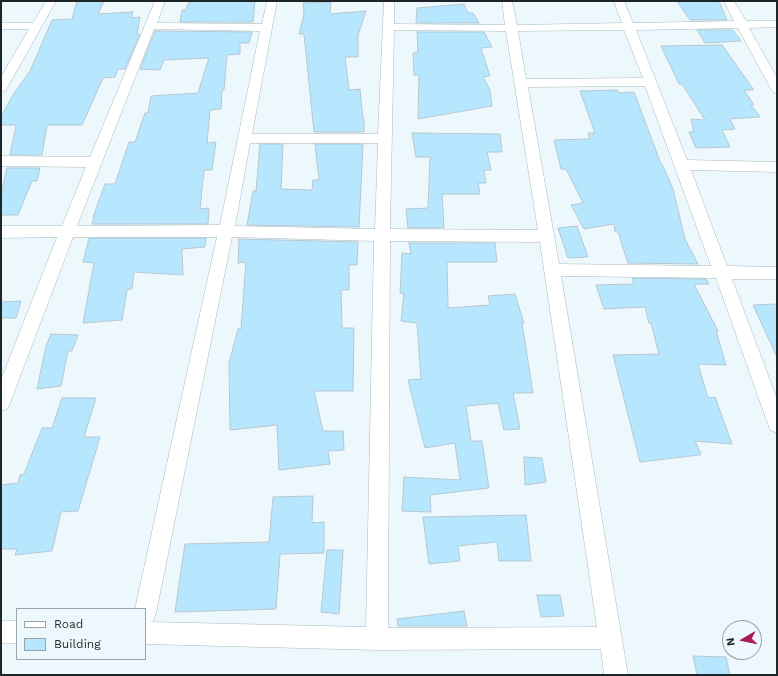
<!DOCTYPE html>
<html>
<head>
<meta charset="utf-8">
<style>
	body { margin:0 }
	#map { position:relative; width:778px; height:676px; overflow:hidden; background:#edf8fd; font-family:"Work Sans",sans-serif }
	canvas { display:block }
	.frame { position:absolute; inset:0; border:2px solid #1e2528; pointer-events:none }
	.legend { position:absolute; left:16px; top:608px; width:130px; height:52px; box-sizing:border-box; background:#edf8fd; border:1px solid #9aa4a8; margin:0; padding:5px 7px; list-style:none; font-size:12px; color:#1e2528 }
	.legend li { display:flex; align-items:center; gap:8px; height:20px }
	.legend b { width:20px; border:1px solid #9aa4a8 }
	.north { position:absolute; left:722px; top:620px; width:40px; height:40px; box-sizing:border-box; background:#edf8fd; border:1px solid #9aa4a8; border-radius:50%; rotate:261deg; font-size:11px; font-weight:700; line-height:16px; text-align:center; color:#1e2528 }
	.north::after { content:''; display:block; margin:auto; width:14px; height:18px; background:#ac1d55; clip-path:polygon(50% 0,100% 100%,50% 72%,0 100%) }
</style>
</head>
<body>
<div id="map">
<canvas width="778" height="676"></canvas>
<div class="frame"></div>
<ul class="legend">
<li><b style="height:5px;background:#fff"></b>Road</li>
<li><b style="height:11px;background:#b7e7fe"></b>Building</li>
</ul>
<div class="north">N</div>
</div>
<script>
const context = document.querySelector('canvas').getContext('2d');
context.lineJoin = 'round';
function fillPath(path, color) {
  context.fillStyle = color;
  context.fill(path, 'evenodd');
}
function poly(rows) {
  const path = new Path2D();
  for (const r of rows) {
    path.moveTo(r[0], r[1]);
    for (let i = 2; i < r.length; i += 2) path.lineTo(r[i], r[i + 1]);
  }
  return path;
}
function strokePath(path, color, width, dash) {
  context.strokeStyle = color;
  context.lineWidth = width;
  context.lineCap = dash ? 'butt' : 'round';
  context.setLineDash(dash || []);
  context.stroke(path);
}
const building = poly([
	[77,1,104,1,98,14,133,12,131,18,140,17,137,34,140,34,125,69,118,69,115,77,103,78,82,125,47,125,42,155,10,155,16,125,1,125,1,117,14,93,30,71,52,20,72,19,77,1],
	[191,1,255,1,253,22,180,22,182,10,186,10,188,3,191,3,191,1],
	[677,1,719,1,727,20,690,20,677,1],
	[331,2,330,14,366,11,358,35,358,57,345,57,349,90,360,89,363,119,364,119,364,132,314,132,304,34,299,34,304,14,303,3,331,2],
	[464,4,468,13,473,13,479,23,416,23,417,8,464,4],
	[697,30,733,30,741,41,705,43,697,30],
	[155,31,252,32,249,43,240,43,240,54,227,55,224,90,222,90,221,109,210,110,207,143,216,142,212,170,204,170,200,209,209,208,208,224,92,224,94,217,93,217,105,184,115,184,129,142,135,142,145,113,148,113,151,96,198,93,209,58,164,60,160,70,140,69,155,31],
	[417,32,484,32,492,47,481,48,490,76,483,77,490,90,492,106,418,119,419,75,414,75,413,53,418,52,417,32],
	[722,45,754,90,744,90,754,105,751,105,760,117,730,119,735,129,722,130,730,147,696,148,689,132,694,132,691,119,705,120,682,84,679,84,661,46,722,45],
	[617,90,619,93,634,92,661,164,662,164,673,189,685,239,698,264,628,263,618,232,615,232,614,224,584,229,571,205,583,203,566,169,561,169,554,140,590,139,588,133,595,133,580,91,617,90],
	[412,133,500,134,502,152,487,152,491,170,484,170,486,183,478,183,480,194,442,194,444,228,408,228,406,209,428,208,430,157,416,157,412,133],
	[260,144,283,144,281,189,312,190,313,180,319,180,315,144,363,144,359,227,247,225,253,191,256,191,260,144],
	[7,168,40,168,37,181,32,181,18,215,1,215,1,195,7,168],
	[577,226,588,257,568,258,558,228,577,226],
	[89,238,206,238,205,247,182,249,183,275,134,272,132,289,127,290,122,320,83,323,94,263,83,262,89,238],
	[239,239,358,242,357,265,349,265,349,290,341,290,342,328,354,328,353,391,314,391,323,431,343,431,344,450,328,451,330,464,279,470,277,425,230,430,229,363,238,329,241,329,246,262,238,263,239,239],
	[409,243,495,243,497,262,447,262,448,308,490,305,488,296,515,294,524,323,522,323,533,393,513,393,520,429,504,430,498,403,466,406,471,441,482,441,489,488,430,495,431,512,402,511,404,477,460,480,455,443,425,448,408,380,421,379,417,323,401,321,404,293,400,293,402,253,411,254,409,243],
	[632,278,706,279,709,284,694,284,718,331,716,331,726,365,698,364,708,398,715,397,732,444,695,441,701,454,699,455,640,462,613,355,659,354,651,323,649,323,645,307,604,309,596,285,634,284,632,278],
	[21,301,16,318,1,318,1,302,21,301],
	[777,304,777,357,753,305,777,304],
	[51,334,78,335,72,351,68,351,61,386,37,389,46,346,51,334],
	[62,398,96,398,84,437,100,437,78,511,61,512,52,551,15,555,17,549,1,549,1,485,18,483,20,475,24,474,42,428,52,428,62,398],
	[524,457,542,458,546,482,525,485,524,457],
	[313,496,312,523,324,522,324,553,280,554,276,609,175,612,185,544,269,542,273,497,313,496],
	[526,515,531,561,499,561,497,542,458,546,460,561,429,564,423,517,526,515],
	[327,550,343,550,339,614,321,612,327,550],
	[537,595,560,595,564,616,541,617,537,595],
	[464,611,467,626,398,626,397,619,464,611],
	[693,656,726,657,730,675,697,675,693,656]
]);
fillPath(building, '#b7e7fe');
strokePath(building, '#b6c7d0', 1);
const street = poly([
	[46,1,56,1,7,88,5,91,1,92,1,77,29,29,1,29,1,23,33,23,46,1],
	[155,1,165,1,157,23,262,24,267,1,277,1,252,134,378,134,384,1,394,1,394,24,505,25,502,1,512,1,517,25,622,23,614,1,624,1,633,23,734,21,724,1,734,1,746,21,777,21,777,27,749,28,777,78,777,93,773,92,771,89,738,28,636,30,687,160,777,162,777,172,691,170,727,266,777,267,777,279,732,279,777,399,777,433,770,430,768,424,716,278,561,276,628,675,604,675,601,649,377,650,145,644,145,609,135,609,217,237,73,237,10,403,7,409,1,411,1,380,57,237,1,238,1,226,62,226,86,167,1,166,1,156,90,157,155,1],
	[154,29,260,31,220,225,77,226,154,29],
	[394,30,506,31,538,230,390,229,394,30],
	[624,30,643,78,526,79,518,31,624,30],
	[645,86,711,266,559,264,528,87,645,86],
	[250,143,378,143,375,229,235,226,250,143],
	[232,237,374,241,366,627,150,622,153,621,156,613,232,237],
	[390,241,540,242,597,627,388,628,390,241],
	[1,621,17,621,17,643,1,643,1,621]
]);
strokePath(street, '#a7b8c0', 1);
fillPath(street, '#fff');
</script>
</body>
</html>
